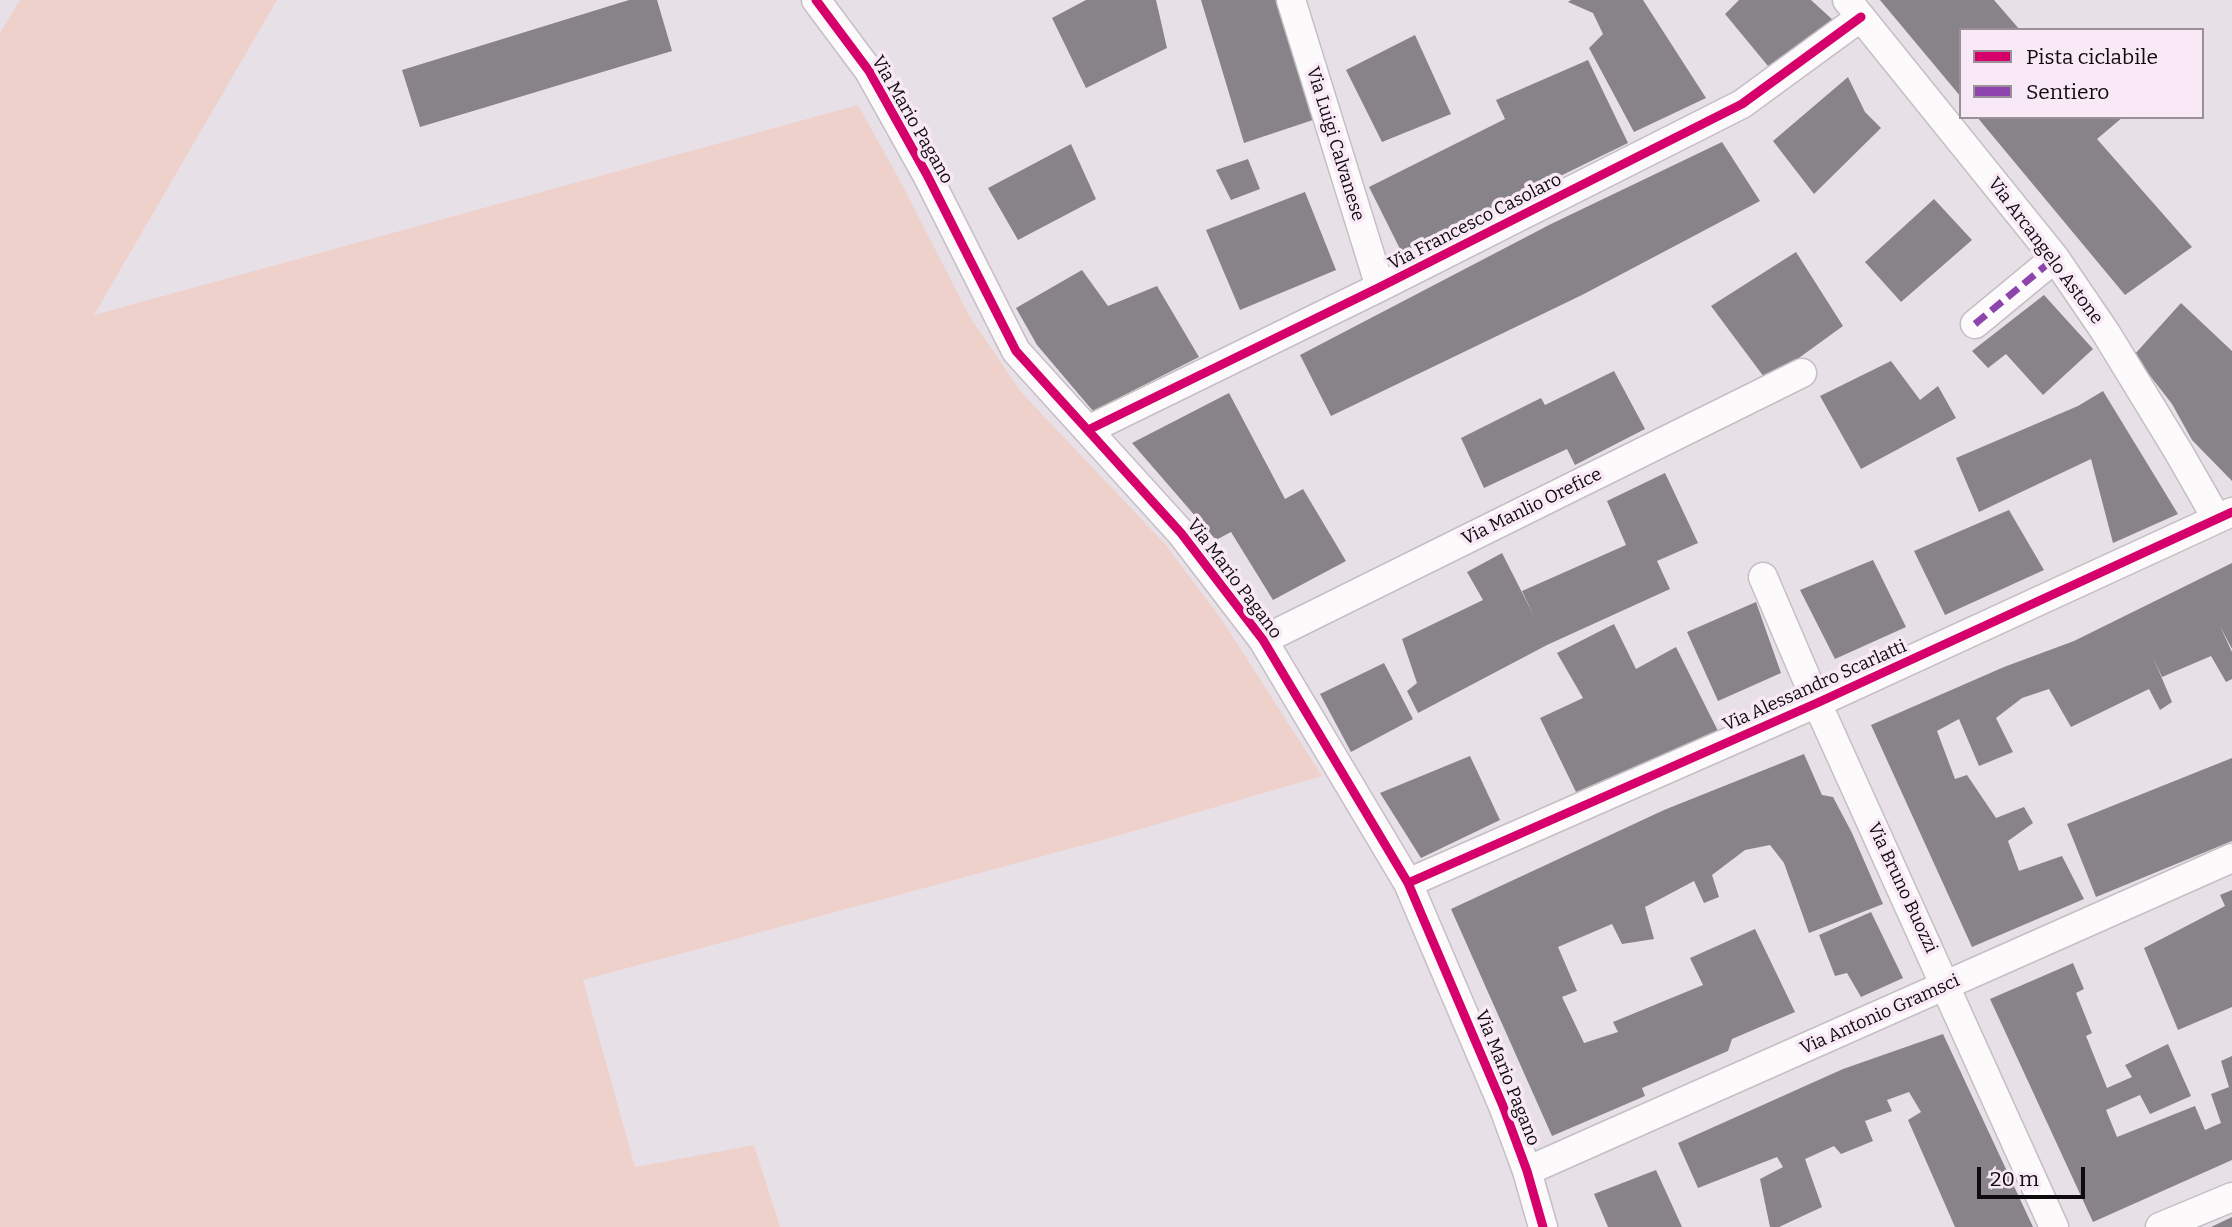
<!DOCTYPE html>
<html>
<head>
<meta charset="utf-8">
<style>
	body { margin:0 }
	#map { position:relative; width:2232px; height:1227px; overflow:hidden; background:#e8e0e7; font-family:Bitter,serif }
	canvas { display:block }
	.legend { position:absolute; left:1959px; top:28px; width:245px; height:91px; box-sizing:border-box; background:#f9e9f7; border:2px solid #9b909a; margin:0; padding:9px 12px; list-style:none; font-size:21px; color:#0f0a0e }
	.legend li { display:flex; align-items:center; gap:14px; height:35px }
	.legend b { width:35px; border:2px solid #9b909a }
	.scale { position:absolute; left:1977px; top:1167px; width:108px; height:32px; box-sizing:border-box; border:4px solid #0f0a0e; border-top:0; padding-left:9px; font-size:21px; line-height:24px; white-space:nowrap; color:#0f0a0e; -webkit-text-stroke:5px #f9e9f7; paint-order:stroke }
</style>
</head>
<body>
<div id="map">
<canvas width="2232" height="1227"></canvas>
<ul class="legend">
<li><b style="height:9px;background:#d6006c"></b>Pista ciclabile</li>
<li><b style="height:9px;background:#8e44ad"></b>Sentiero</li>
</ul>
<div class="scale">20 m</div>
</div>
<script>
const context = document.querySelector('canvas').getContext('2d');
context.lineJoin = 'round';
function fillPath(path, color) {
  context.fillStyle = color;
  context.fill(path, 'evenodd');
}
function poly(rows) {
  const path = new Path2D();
  for (const r of rows) {
    path.moveTo(r[0], r[1]);
    for (let i = 2; i < r.length; i += 2) path.lineTo(r[i], r[i + 1]);
  }
  return path;
}
function strokePath(path, color, width, dash) {
  context.strokeStyle = color;
  context.lineWidth = width;
  context.lineCap = dash ? 'butt' : 'round';
  context.setLineDash(dash || []);
  context.stroke(path);
}
function label(font, color, halo, rows, align = 'center') {
  context.font = font + ' Bitter,serif';
  context.lineWidth = 7;
  context.setLineDash([]);
  context.textBaseline = 'middle';
  context.strokeStyle = halo;
  context.fillStyle = color;
  for (const [text, x, y, turn = 0] of rows) {
    context.save();
    context.translate(x, y);
    context.rotate((+turn || 0) * Math.PI / 180);
    context.textAlign = isNaN(turn) ? turn : align;
    if (halo) context.strokeText(text, 0, 0);
    context.fillText(text, 0, 0);
    context.restore();
  }
}
fillPath(poly([
	[20,0,277,0,94,315,858,105,898,177,970,317,1021,392,1165,544,1224,623,1322,776,1106,839,583,980,635,1167,754,1145,780,1227,0,1227,0,33]
]), '#efd1cc');
fillPath(poly([
	[629,0,657,0,672,51,420,127,402,70],
	[1086,0,1156,0,1167,48,1086,88,1052,18],
	[1201,0,1277,0,1313,120,1244,143],
	[1571,0,1643,0,1706,98,1634,132,1589,48,1603,34,1593,13,1568,2],
	[1739,0,1811,0,1834,21,1768,66,1725,14],
	[1880,0,1994,0,2020,30,1961,30,1961,97],
	[1415,35,1451,114,1382,142,1346,70],
	[1588,60,1628,143,1402,253,1369,187,1505,119,1496,100],
	[1848,77,1865,112,1881,128,1814,194,1773,141],
	[1977,117,2123,117,2097,139,2192,247,2125,295],
	[1722,142,1760,201,1582,295,1331,416,1300,355,1551,224],
	[1071,144,1096,199,1018,240,988,188],
	[1248,159,1260,189,1231,200,1216,170],
	[1305,192,1336,270,1240,310,1206,230],
	[1934,199,1972,240,1901,302,1865,262],
	[1796,252,1843,326,1767,381,1711,306],
	[1082,270,1108,306,1157,286,1199,357,1093,411,1037,345,1016,308],
	[2044,295,2093,349,2043,395,2006,354,1988,368,1972,351],
	[2181,303,2232,351,2232,481,2192,440,2172,404,2134,355],
	[1891,361,1920,400,1938,386,1956,418,1861,469,1820,396],
	[1614,371,1645,429,1575,465,1567,449,1484,488,1461,438,1541,398,1545,405],
	[2103,391,2178,514,2113,543,2091,459,1979,512,1956,458,2078,406],
	[1229,393,1285,499,1303,489,1346,561,1273,600,1231,532,1216,540,1132,443],
	[1665,473,1698,543,1657,561,1670,589,1547,645,1418,713,1407,691,1417,683,1402,639,1483,600,1467,572,1502,553,1534,616,1522,591,1626,545,1607,501],
	[2009,510,2044,570,1945,615,1914,551],
	[1873,560,1906,627,1835,659,1800,590],
	[2232,563,2232,649,2220,626,2232,652,2232,679,2226,682,2211,656,2162,677,2152,655,2172,702,2160,710,2149,689,2071,727,2049,689,2022,698,1996,718,2013,752,1979,766,1959,719,1937,731,1955,779,1967,775,1996,818,2024,807,2033,823,2008,841,2019,871,2062,856,2084,899,1972,947,1871,725,2004,667,2074,641],
	[1756,602,1781,673,1718,701,1687,632],
	[1614,624,1636,669,1676,647,1718,731,1576,792,1540,718,1583,698,1557,653],
	[1384,663,1413,719,1351,752,1320,694],
	[1804,754,1822,795,1833,797,1852,833,1883,904,1809,933,1784,863,1770,845,1745,850,1712,875,1719,897,1704,903,1694,881,1645,907,1654,939,1622,944,1612,924,1558,947,1577,991,1562,997,1584,1043,1618,1032,1613,1022,1703,985,1690,958,1755,929,1795,1012,1732,1039,1728,1051,1642,1088,1645,1096,1552,1136,1451,909,1664,810],
	[1470,756,1500,820,1421,858,1380,793],
	[2232,758,2232,841,2096,897,2067,824],
	[2232,890,2232,1007,2178,1030,2144,948,2225,906,2220,895],
	[1871,912,1903,978,1861,997,1847,973,1835,976,1819,935],
	[2073,963,2084,989,2076,993,2092,1033,2086,1036,2107,1088,2132,1077,2125,1065,2168,1044,2191,1096,2150,1114,2140,1095,2106,1110,2117,1137,2195,1106,2205,1130,2221,1123,2211,1094,2229,1087,2221,1061,2232,1056,2232,1160,2093,1222,1990,999],
	[1943,1034,2033,1227,1955,1227,1908,1120,1921,1112,1909,1092,1887,1100,1892,1111,1865,1121,1873,1141,1841,1154,1834,1146,1805,1159,1822,1207,1779,1227,1770,1227,1760,1179,1783,1167,1777,1157,1698,1188,1678,1143,1843,1069],
	[1656,1170,1682,1227,1608,1227,1594,1194],
	[2232,1217,2232,1227,2211,1227]
]), '#878389');
const minor = poly([
	[816,0,869,71,927,175,1016,351,1181,533,1263,640,1408,883,1503,1106,1527,1171,1543,1227],
	[1291,0,1380,287],
	[1847,0,2055,258,2106,333,2178,451,2217,519],
	[1975,324,2055,258],
	[1088,430,1380,287,1742,104,1861,17],
	[1763,577,1817,703,2054,1227],
	[1263,640,1802,373],
	[1408,883,1817,703,2232,512],
	[1527,1171,2232,858],
	[2160,1227,2232,1197]
]);
strokePath(minor, '#c5bec4', 31);
strokePath(minor, '#fcfafb', 28);
strokePath(poly([
	[1975,324,2055,258]
]), '#8e44ad', 7, [14, 7]);
strokePath(poly([
	[816,0,869,71,927,175,1016,351,1181,533,1263,640,1408,883,1503,1106,1527,1171,1543,1227],
	[1088,430,1380,287,1742,104,1861,17],
	[1408,883,1817,703,2232,512]
]), '#d6006c', 9);
label('18px', '#0f0a0e', '#f9e9f7', [
	["Via Mario Pagano",912,120,60],
	["Via Luigi Calvanese",1335,144,73],
	["Via Francesco Casolaro",1475,222,-27],
	["Via Arcangelo Astone",2045,251,53],
	["Via Manlio Orefice",1532,507,-26],
	["Via Mario Pagano",1234,579,53],
	["Via Alessandro Scarlatti",1815,686,-24],
	["Via Bruno Buozzi",1902,888,65],
	["Via Antonio Gramsci",1880,1015,-24],
	["Via Mario Pagano",1507,1078,68]
]);
</script>
</body>
</html>
